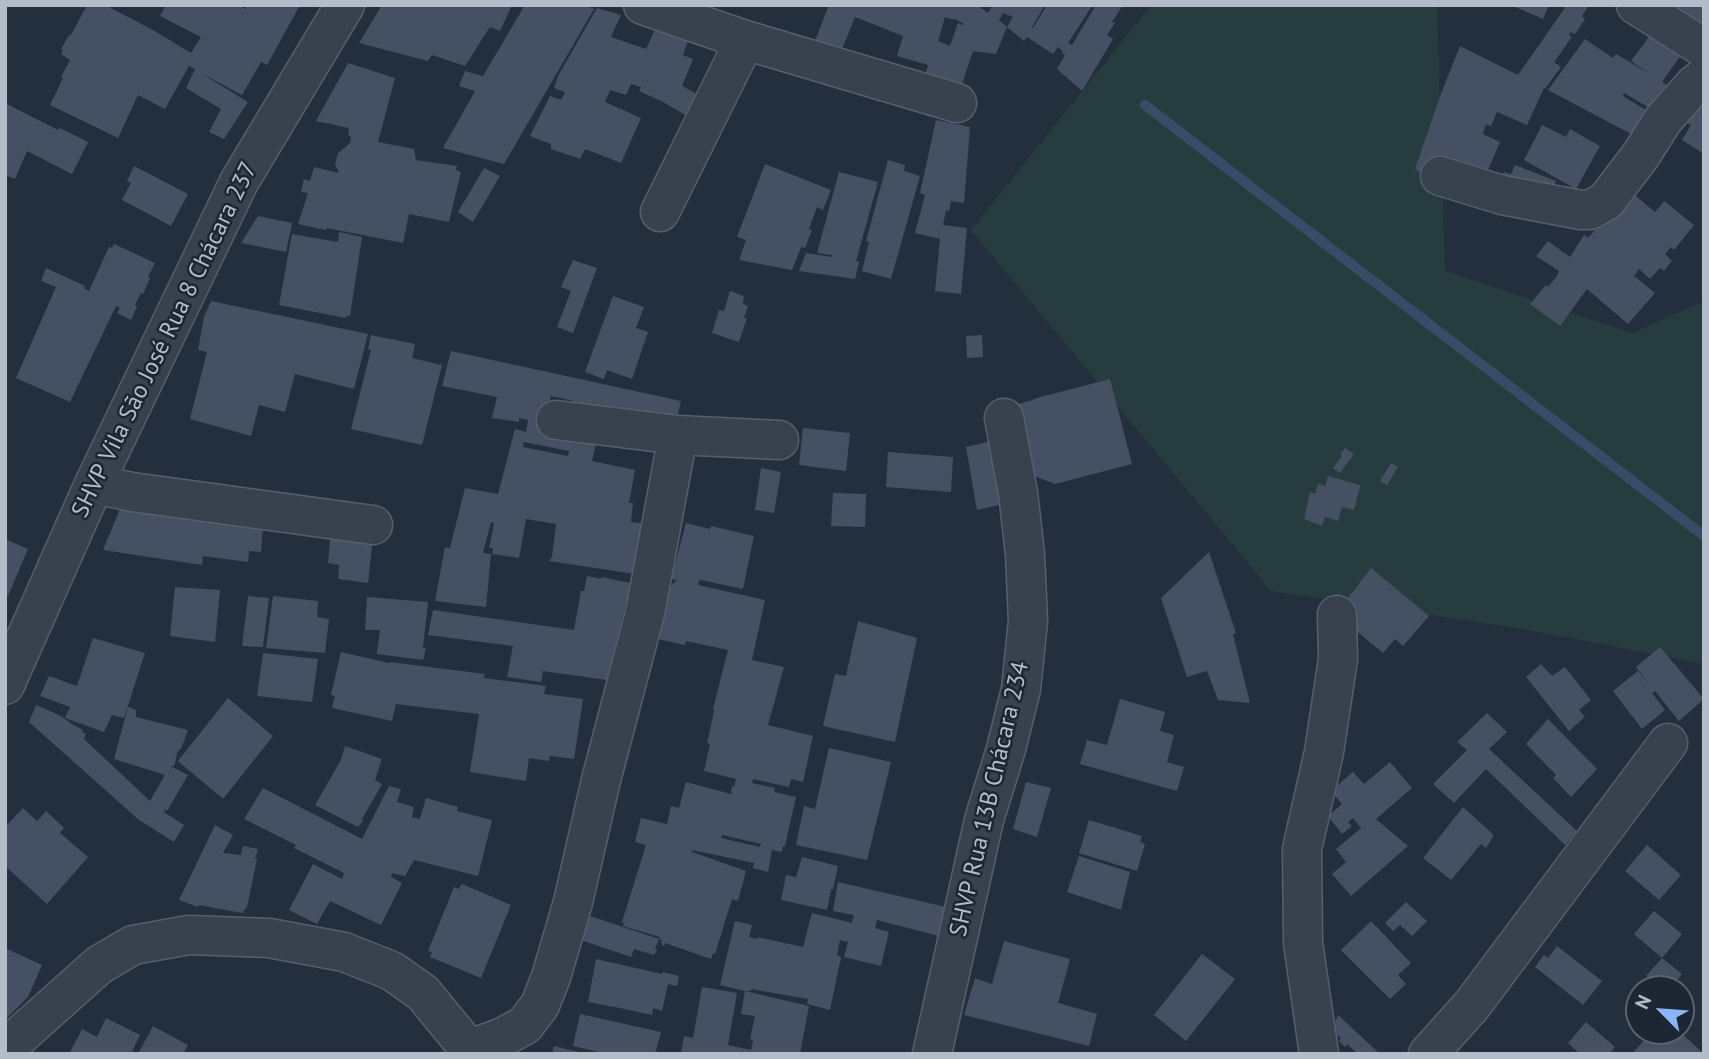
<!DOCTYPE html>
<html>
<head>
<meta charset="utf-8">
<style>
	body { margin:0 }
	#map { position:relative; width:1709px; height:1059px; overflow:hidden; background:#242f3e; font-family:"PT Sans",sans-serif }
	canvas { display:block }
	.frame { position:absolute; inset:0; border:7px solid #b4bcc9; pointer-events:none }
	.north { position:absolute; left:1625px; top:975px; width:70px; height:70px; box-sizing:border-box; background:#1d2633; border:2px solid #59626f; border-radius:50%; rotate:295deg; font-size:19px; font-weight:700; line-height:28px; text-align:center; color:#b4bcc9 }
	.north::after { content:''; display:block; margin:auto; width:24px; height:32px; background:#8ab4f8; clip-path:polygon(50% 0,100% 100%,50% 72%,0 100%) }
</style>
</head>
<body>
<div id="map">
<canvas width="1709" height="1059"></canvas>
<div class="frame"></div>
<div class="north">N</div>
</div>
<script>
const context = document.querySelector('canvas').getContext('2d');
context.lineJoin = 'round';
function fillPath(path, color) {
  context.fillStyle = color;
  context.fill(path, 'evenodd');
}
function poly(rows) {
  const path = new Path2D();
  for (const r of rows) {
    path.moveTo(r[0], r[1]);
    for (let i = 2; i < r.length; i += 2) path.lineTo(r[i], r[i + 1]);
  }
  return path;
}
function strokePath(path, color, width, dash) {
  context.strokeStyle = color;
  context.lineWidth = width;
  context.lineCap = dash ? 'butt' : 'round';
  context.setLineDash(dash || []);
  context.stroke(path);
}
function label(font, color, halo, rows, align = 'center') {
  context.font = font + ' "PT Sans",sans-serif';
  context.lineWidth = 5;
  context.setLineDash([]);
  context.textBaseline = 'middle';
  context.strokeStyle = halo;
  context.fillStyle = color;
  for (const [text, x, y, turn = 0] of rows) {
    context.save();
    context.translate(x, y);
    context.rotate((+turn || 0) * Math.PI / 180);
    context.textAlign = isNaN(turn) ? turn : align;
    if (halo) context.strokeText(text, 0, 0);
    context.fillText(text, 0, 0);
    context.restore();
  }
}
fillPath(poly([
	[1151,5,1437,5,1445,271,1632,333,1704,301,1704,664,1523,629,1271,591,971,230]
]), '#263c3f');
strokePath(poly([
	[1145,105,1704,536]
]), '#394c67', 10);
fillPath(poly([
	[87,5,105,5,153,30,191,53,201,37,160,16,166,5,238,5,245,9,247,5,300,5,267,65,261,62,242,95,199,72,248,102,224,139,209,132,221,109,186,88,195,69,189,66,165,109,138,95,118,138,50,105,63,78,61,77,70,60,61,54,63,50,61,49,69,35,71,35],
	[382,5,512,5,500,31,490,27,465,66,432,55,428,61,359,43],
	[525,5,583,5,594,9,504,164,443,148,475,91,459,86,465,71,483,76],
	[829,5,977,5,988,13,993,5,1045,5,1032,27,1033,28,1047,5,1091,5,1092,6,1068,43,1072,45,1096,5,1123,5,1112,22,1115,23,1107,35,1113,39,1082,91,1057,69,1065,55,1062,53,1063,51,1058,47,1053,54,1027,37,1024,41,1007,27,1013,17,1003,13,999,20,1007,27,996,54,973,51,960,90,925,76,928,65,897,56,903,36,855,17,841,52,815,41],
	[945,17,953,20,953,18,964,24,963,25,958,23,950,46,938,41],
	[1511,5,1549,5,1543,19],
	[1567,5,1589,5,1582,16,1585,19,1575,34,1571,32,1569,35,1572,37,1554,62,1561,67,1545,89,1544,88,1527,125,1497,112,1491,126,1486,124,1483,134,1500,142,1480,189,1437,183,1415,169,1442,91,1460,46,1518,75],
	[1657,5,1704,5,1704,29],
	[597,8,621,15,611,37,646,49,656,27,689,38,683,55,693,59,682,86,699,95,687,116,663,102,639,91,641,87,631,84,626,95,610,90,605,102,641,118,621,163,585,149,580,159,551,149,551,144,530,136,550,96,561,100,565,92,554,88,559,74],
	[1651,34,1681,55,1662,82,1675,90,1658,113,1624,93,1623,96,1654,115,1635,136,1548,90,1585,39,1613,58,1616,54,1650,74,1631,61],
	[348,63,395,78,378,142,414,149,416,160,457,166,456,170,461,172,449,222,409,214,403,243,327,228,326,230,298,224,308,193,301,192,304,179,310,181,314,167,339,173,335,164,338,153,350,143,351,136,348,135,349,128,316,121],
	[1704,97,1704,154,1682,140,1691,125,1683,121],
	[5,103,58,130,60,128,88,142,72,174,27,151,15,179,5,175],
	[936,120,970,127,964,203,951,201,949,211,946,210,943,225,967,228,961,294,935,291,940,239,915,233,925,195,920,193],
	[1542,125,1566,137,1570,129,1600,146,1576,189,1524,160],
	[888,160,905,165,904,171,920,176,891,279,862,271,869,242,866,241],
	[765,164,831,190,823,210,817,207,809,229,812,230,805,248,801,247,792,270,739,260,746,240,737,237],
	[1515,165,1556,181,1550,196,1500,180,1504,172,1511,174],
	[134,166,188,194,171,226,122,200,131,183,127,181],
	[484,168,500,176,473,222,458,212],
	[839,172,878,182,856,261,859,262,855,279,799,271,806,253,832,257,832,255,817,253],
	[1631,192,1655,212,1664,201,1694,225,1674,250,1671,247,1665,254,1672,261,1664,271,1660,268,1650,279,1639,269,1634,276,1655,293,1628,324,1587,289,1560,326,1530,304,1546,285,1548,287,1557,276,1559,271,1536,256,1548,241,1570,257,1584,235,1588,238,1618,203],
	[258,216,292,223,286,252,241,243],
	[339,232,362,237,350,316,346,316,346,318,279,305,292,234,338,242],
	[114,244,155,263,148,277,150,278,143,294,141,293,135,305,137,306,131,320,117,313,120,308,116,306,70,402,16,378,56,287,41,281,46,268,85,286,84,288,89,291,109,247,112,248],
	[573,260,597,268,573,333,557,327,571,291,561,287],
	[730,291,744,296,743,304,748,306,744,318,747,318,739,342,712,333,719,310,724,311],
	[613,296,644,307,636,328,648,332,632,379,607,370,604,379,585,372],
	[211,301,368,334,354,389,295,374,285,412,259,405,251,436,190,419,207,352,198,350,204,317],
	[371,335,415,344,412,358,442,365,422,445,351,429,371,350,368,349],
	[982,335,983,357,967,358,966,336],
	[451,351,681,401,674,431,571,411,574,401,551,396,547,412,601,423,592,461,635,470,629,503,633,503,631,522,647,524,635,574,549,561,552,557,556,524,526,519,519,558,492,554,493,548,489,548,494,523,491,522,483,553,491,554,486,607,435,601,445,547,450,548,465,488,498,494,515,429,526,432,528,420,519,418,519,422,492,418,497,397,442,386],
	[524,442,569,451,568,456,523,447],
	[1110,379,1132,464,1055,484,1032,475,1015,405,1033,400,1033,399],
	[803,428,850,433,846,471,799,465],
	[991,441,1003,504,977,510,966,447],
	[1345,448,1354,454,1340,473,1333,468,1342,456,1340,454],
	[888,452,953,457,951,492,886,487],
	[1391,463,1398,467,1387,485,1380,481],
	[761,468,781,472,774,513,755,510],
	[1328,476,1360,485,1360,487,1354,510,1342,507,1338,521,1325,517,1322,526,1304,519,1310,492,1315,494,1318,484,1325,486],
	[833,493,866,494,865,527,831,526],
	[122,504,263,522,261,552,249,551,248,562,203,556,202,565,103,550],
	[686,523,710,529,711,526,754,536,743,589,701,580,699,581,698,585,765,600,752,660,784,667,768,725,813,736,803,782,791,779,789,787,753,779,752,783,775,788,774,792,796,797,785,846,783,846,782,852,772,850,768,872,753,868,754,863,692,850,692,852,746,871,738,901,732,899,715,954,713,953,711,959,665,943,664,946,661,944,662,940,659,939,660,937,623,926,624,923,622,922,646,845,635,842,641,818,667,824,671,806,679,808,686,782,731,794,732,786,734,787,736,779,704,771,710,744,707,743,714,712,713,709,728,650,686,641,685,645,658,639,668,588,677,580,671,579],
	[722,835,761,844,760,847,721,838],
	[331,530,373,537,368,583,338,579,339,565,328,563],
	[5,539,28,549,8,596,5,595],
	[1209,552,1236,633,1233,634,1250,703,1218,700,1207,671,1187,677,1161,598],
	[1371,568,1429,616,1403,646,1395,639,1383,653,1336,614],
	[587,576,601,579,601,577,631,583,607,680,543,671,541,682,507,677,513,646,428,635,433,610,574,630,581,591,584,591],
	[175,587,220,590,215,642,170,636],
	[248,596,269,598,263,647,242,646],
	[273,596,318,601,317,617,329,619,325,653,266,648],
	[367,597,428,602,423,648,426,648,423,660,377,654,380,630,365,630],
	[858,621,917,638,895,742,823,726,835,674,846,676],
	[93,638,145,653,124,718,112,715,104,732,65,718,70,707,40,696,49,676,77,686],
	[1660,647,1704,699,1679,721,1655,691,1652,693,1665,710,1642,729,1613,691,1638,671,1650,685,1636,667],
	[341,652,389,663,390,662,485,674,484,678,546,686,544,694,583,699,574,759,550,756,549,761,529,758,526,781,470,772,479,714,396,704,392,721,332,708,335,696,331,695],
	[263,653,318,659,312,702,257,696],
	[1541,664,1552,676,1565,667,1591,700,1579,710,1585,717,1569,731,1526,677],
	[228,698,273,736,223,799,178,761],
	[1120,699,1165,712,1160,731,1174,735,1167,762,1184,767,1177,791,1080,764,1087,740,1107,745],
	[36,705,61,716,73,725,83,730,82,732,86,734,84,739,150,801,165,775,114,759,128,707,136,710,136,717,188,730,181,749,180,749,177,753,175,763,174,766,170,766,188,775,167,811,165,809,164,812,184,825,174,842,139,820,29,722],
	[1487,713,1507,732,1489,749,1577,831,1565,845,1486,769,1454,803,1433,784,1467,750,1457,742],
	[1548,719,1597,769,1571,797,1553,778,1556,775,1526,744],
	[345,746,382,759,375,780,382,784,362,819,363,821,358,827,315,805,341,760],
	[829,748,891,762,867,860,796,845,804,806,815,809],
	[1390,762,1412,788,1376,819,1408,846,1351,896,1332,874,1346,862,1336,849,1361,828,1353,818,1348,822,1352,826,1342,834,1328,816,1342,804,1331,791,1353,772,1364,784],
	[1026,782,1051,788,1037,837,1013,829],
	[389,786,401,789,397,802,414,807,412,817,420,819,426,798,458,807,457,811,492,820,478,876,414,860,405,876,392,873,391,877,402,883,381,925,330,901,317,924,289,910,313,864,342,879,344,873,294,848,296,845,244,819,263,788,362,839],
	[1463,807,1494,835,1486,848,1481,844,1451,880,1423,858],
	[23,808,37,821,46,811,64,828,60,833,88,857,47,904,5,866,5,827],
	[1089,820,1142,836,1140,842,1145,844,1137,871,1079,853],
	[215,825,233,835,223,853,241,855,243,846,258,849,255,859,257,859,247,907,242,913,199,905,198,907,179,900],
	[1647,845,1681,875,1659,900,1625,871],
	[1079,856,1130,872,1121,910,1067,892],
	[802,857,838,866,833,889,831,889,827,910,781,900,786,875,796,877],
	[838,882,946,907,939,936,877,920,875,928,889,932,881,966,844,957,848,942,840,940,837,955,841,957,830,1010,807,1004,808,999,751,989,751,991,745,991,720,985,735,921,752,925,749,937,757,939,757,937,803,947,812,913,852,923,854,915,833,911],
	[462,884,511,905,481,978,430,957,432,952,428,951,454,887,459,889],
	[1406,902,1427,921,1412,936,1400,925,1393,931,1385,923],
	[1654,911,1682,934,1662,958,1682,974,1670,989,1644,989,1652,981,1646,976,1662,958,1634,934],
	[587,915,659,939,655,949,657,950,654,955,634,949,631,957,581,940],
	[1371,921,1411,963,1398,975,1406,984,1390,999,1341,950],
	[1004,941,1070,959,1058,1003,1097,1014,1089,1046,964,1015,975,978,992,984],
	[1557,946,1602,981,1583,1005,1535,967,1544,955,1548,958],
	[5,948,42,965,28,997,5,1020],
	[1202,954,1235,979,1186,1041,1154,1015],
	[596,959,662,974,662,972,679,976,677,986,668,984,662,1011,653,1008,652,1015,620,1008,588,1002],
	[702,987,737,993,728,1045,751,1050,753,1040,750,1039,755,1016,741,1014,745,991,809,1006,800,1054,681,1054,684,1036,693,1038],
	[580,1014,661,1032,655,1054,608,1054,573,1046],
	[1338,1015,1380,1054,1358,1054,1347,1044,1345,1047,1339,1041,1341,1038,1336,1034,1335,1023],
	[106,1018,140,1035,131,1054,69,1054,82,1029,97,1037],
	[1586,1022,1615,1047,1609,1054,1580,1054,1568,1043],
	[153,1026,188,1045,183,1054,138,1054],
	[1652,1031,1679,1031,1704,1054,1632,1054],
	[554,1046,583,1053,583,1054,552,1054]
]), '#455162');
const minor = poly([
	[643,5,745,40,957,103],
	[1636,5,1704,48],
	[1440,176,1502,195,1581,210,1590,210,1606,201,1641,155,1663,120,1694,85,1704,77],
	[660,212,745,40],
	[556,420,678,435,779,440],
	[94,484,132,492,373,525],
	[5,685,94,484,239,182,345,5],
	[5,1049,99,965,133,945,189,935,269,938,344,952,392,971,423,993,473,1054],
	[470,1049,503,1037,525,1025,540,1005,551,977,573,902,601,780,645,613,678,435],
	[932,1054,984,820,1006,749,1021,689,1028,621,1025,554,1018,493,1004,418],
	[1319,1054,1303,943,1302,849,1324,752,1338,659,1337,615],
	[1428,1054,1472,1005,1668,743]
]);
strokePath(minor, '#565f6c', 41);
strokePath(minor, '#38414e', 38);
label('24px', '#b4bcc9', '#1d2633', [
	["SHVP Vila São José Rua 8 Chácara 237",165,340,-64],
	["SHVP Rua 13B Chácara 234",990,799,-77]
]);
</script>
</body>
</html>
